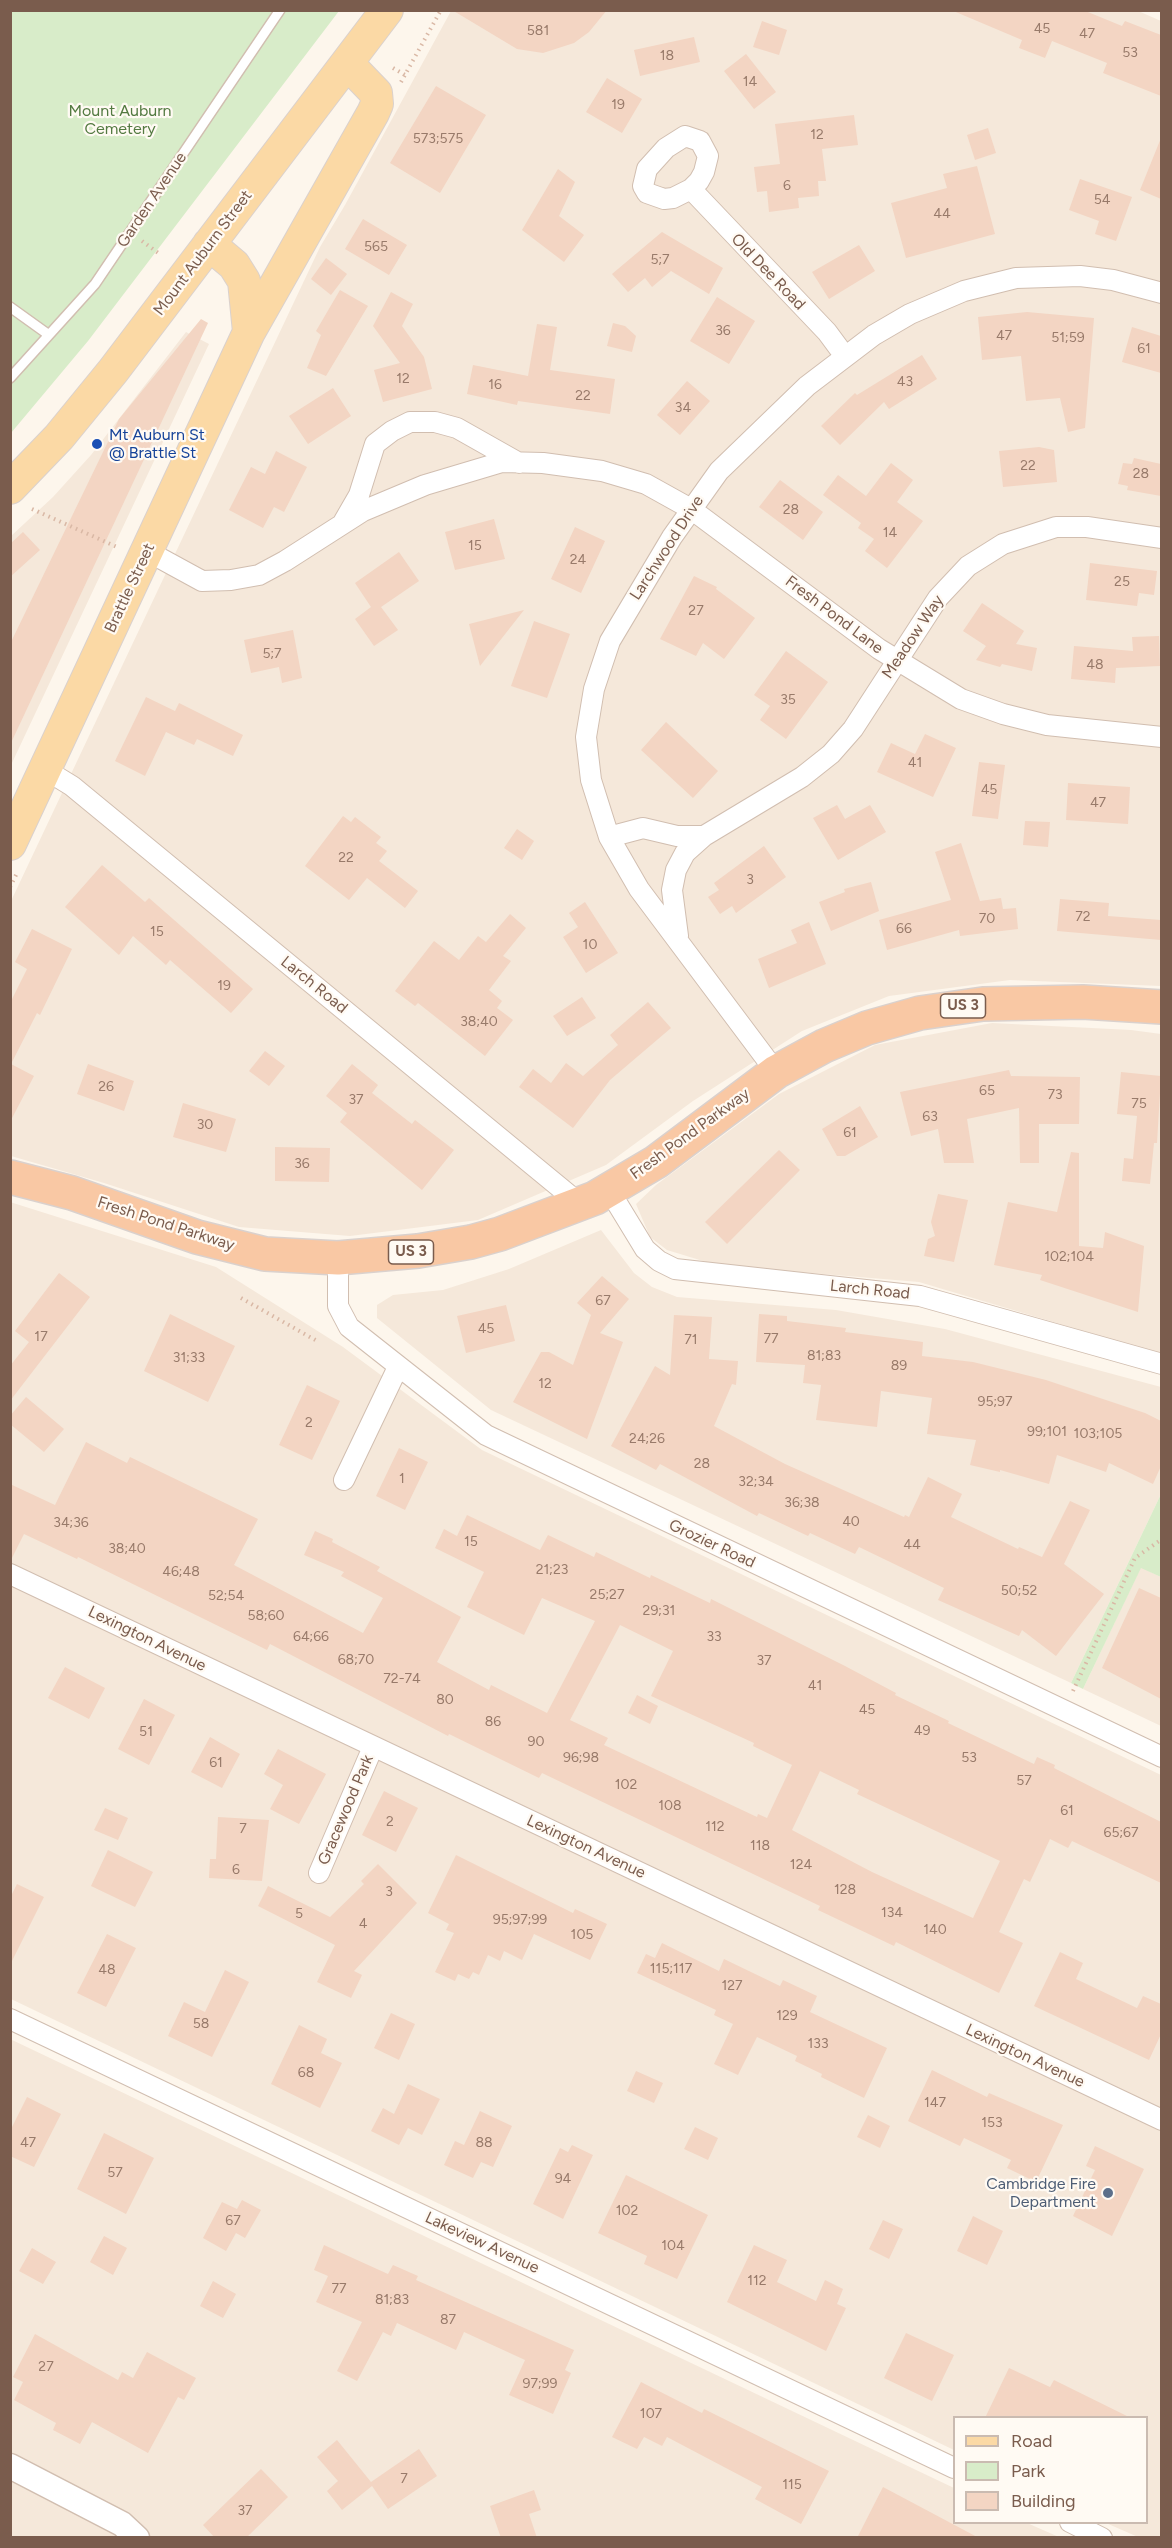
<!DOCTYPE html>
<html>
<head>
<meta charset="utf-8">
<style>
	body { margin:0 }
	#map { position:relative; width:1172px; height:2548px; overflow:hidden; background:#fdf6ec; font-family:Figtree,sans-serif }
	canvas { display:block }
	.frame { position:absolute; inset:0; border:12px solid #7a5c4d; pointer-events:none }
	.legend { position:absolute; left:953px; top:2416px; width:195px; height:108px; box-sizing:border-box; background:#fffaf3; border:2px solid #cabbb1; margin:0; padding:8px 10px; list-style:none; font-size:18px; color:#7a5c4d }
	.legend li { display:flex; align-items:center; gap:12px; height:30px }
	.legend b { width:30px; border:2px solid #cabbb1 }
</style>
</head>
<body>
<div id="map">
<canvas width="1172" height="2548"></canvas>
<div class="frame"></div>
<ul class="legend">
<li><b style="height:8px;background:#fbd9a5"></b>Road</li>
<li><b style="height:16px;background:#d8ecc9"></b>Park</li>
<li><b style="height:16px;background:#f3d5c3"></b>Building</li>
</ul>
</div>
<script>
const context = document.querySelector('canvas').getContext('2d');
context.lineJoin = 'round';
function fillPath(path, color) {
  context.fillStyle = color;
  context.fill(path, 'evenodd');
}
function poly(rows) {
  const path = new Path2D();
  for (const r of rows) {
    path.moveTo(r[0], r[1]);
    for (let i = 2; i < r.length; i += 2) path.lineTo(r[i], r[i + 1]);
  }
  return path;
}
function strokePath(path, color, width, dash) {
  context.strokeStyle = color;
  context.lineWidth = width;
  context.lineCap = dash ? 'butt' : 'round';
  context.setLineDash(dash || []);
  context.stroke(path);
}
function label(font, color, halo, rows, align = 'center') {
  context.font = font + ' Figtree,sans-serif';
  context.lineWidth = 4.5;
  context.setLineDash([]);
  context.textBaseline = 'middle';
  context.strokeStyle = halo;
  context.fillStyle = color;
  for (const [text, x, y, turn = 0] of rows) {
    context.save();
    context.translate(x, y);
    context.rotate((+turn || 0) * Math.PI / 180);
    context.textAlign = isNaN(turn) ? turn : align;
    if (halo) context.strokeText(text, 0, 0);
    context.fillText(text, 0, 0);
    context.restore();
  }
}
fillPath(poly([
	[1136,10,1161,21,1161,986,1010,980,889,996,802,1031,693,1101,606,1165,478,1220,350,1236,239,1227,104,1183,11,1156,11,901,320,247,345,205,451,11],
	[186,332,209,344,11,765,11,536,53,497,91,455],
	[992,1023,1131,1030,1161,1034,1161,1354,919,1282,716,1265,667,1250,650,1237,636,1204,656,1185,779,1094,875,1045],
	[10,1202,216,1267,343,1347,482,1450,1161,1775,1161,2537,1138,2537,1106,2523,1146,2522,1146,2418,954,2418,954,2450,11,1999],
	[601,1230,634,1273,652,1287,677,1297,836,1310,945,1329,1161,1387,1161,1494,1071,1683,491,1410,377,1318,377,1305,393,1295,443,1290,509,1269],
	[1141,1567,1161,1577,1161,1726,1083,1689],
	[10,2039,954,2488,954,2522,1027,2523,1059,2537,11,2537]
]), '#f5e8da');
fillPath(poly([
	[11,11,339,11,88,341,11,433],
	[1161,1494,1161,1577,1141,1568,1083,1689,1071,1683]
]), '#d8ecc9');
fillPath(poly([
	[452,10,607,10,589,32,574,43,543,53,517,49],
	[951,10,1083,10,1122,26,1125,21,1161,35,1161,96,1103,73,1107,63,1052,41,1045,58,1019,48,1022,40],
	[762,21,787,30,779,55,753,47],
	[694,37,700,62,640,76,634,50],
	[746,54,776,92,754,109,724,71],
	[607,78,642,99,622,133,586,112],
	[436,86,486,115,440,193,390,163],
	[854,115,858,145,822,149,826,181,818,181,819,196,798,198,799,208,769,212,767,191,757,192,754,167,780,164,775,124],
	[988,128,996,153,975,160,967,135],
	[1161,138,1161,199,1140,190],
	[977,166,995,234,906,258,891,203,947,188,943,174],
	[558,169,575,182,559,216,584,235,564,262,522,230],
	[1080,179,1132,197,1116,241,1095,234,1099,221,1069,210],
	[363,219,407,245,389,275,345,249],
	[662,232,723,268,709,294,671,271,652,287,645,278,628,292,612,274],
	[859,245,875,271,829,299,812,272],
	[326,258,347,274,331,295,311,279],
	[340,290,368,306,326,376,307,368,321,335,316,331],
	[391,292,413,304,402,326,424,357,432,389,383,402,374,370,400,363,373,326],
	[717,297,755,321,729,364,690,341],
	[1027,312,1094,318,1085,428,1068,432,1060,398,1026,401,1021,356,982,360,978,317],
	[201,319,208,323,10,745,10,644,119,419],
	[613,323,625,326,636,336,632,352,607,346],
	[537,324,557,327,550,370,615,379,610,414,518,401,517,405,467,394,473,365,528,376],
	[1132,327,1161,336,1161,373,1122,362],
	[922,355,937,379,889,409,884,402,840,445,821,426,855,393,857,395],
	[687,381,710,401,680,435,657,415],
	[333,388,351,416,308,444,289,416],
	[1039,447,1054,450,1057,482,1003,487,999,451],
	[276,451,307,467,284,512,274,507,263,528,229,510,251,467,265,474],
	[1134,458,1161,464,1161,496,1127,490,1128,486,1118,484,1123,463,1132,464],
	[891,463,913,480,897,502,923,521,887,568,865,551,874,539,858,528,861,523,823,495,838,475,866,496],
	[780,480,823,512,803,540,759,507],
	[494,519,505,559,455,570,445,532],
	[575,527,605,541,581,593,551,579],
	[23,532,40,550,10,577,10,544],
	[399,552,419,581,381,607,398,630,374,646,355,619,371,607,355,583],
	[1090,563,1157,571,1154,595,1139,593,1137,606,1086,600],
	[694,576,717,587,716,589,755,618,724,659,703,643,696,656,660,639],
	[982,603,1024,631,1016,644,1037,648,1032,671,1002,664,1000,667,976,660,986,646,963,631],
	[524,610,480,666,469,624],
	[534,621,570,634,547,698,511,686],
	[293,630,302,678,282,683,279,667,251,673,244,640],
	[1159,636,1160,666,1116,668,1115,683,1071,679,1074,646,1133,651,1132,637],
	[786,651,828,682,786,739,760,720,770,706,754,695],
	[146,697,175,711,179,703,243,735,233,756,197,739,194,745,166,732,145,776,115,761],
	[666,722,718,771,693,798,641,750],
	[925,734,956,748,933,797,877,772,891,743,915,754],
	[979,762,1005,765,998,819,972,816],
	[1068,783,1130,787,1128,824,1066,820],
	[837,805,845,819,870,805,886,832,838,860,813,818],
	[343,816,351,822,355,817,381,837,376,843,387,851,379,861,418,891,405,908,367,878,349,900,305,866],
	[1025,821,1050,822,1048,847,1023,845],
	[517,829,534,841,522,860,504,848],
	[961,843,980,901,1001,898,1003,909,1016,908,1018,929,960,936,959,930,887,950,879,920,951,900,935,852],
	[764,846,786,877,736,913,732,906,720,914,708,897,719,890,714,883],
	[102,865,145,902,149,898,253,989,231,1013,170,960,166,965,133,936,119,955,65,907],
	[871,882,879,911,831,931,819,902,845,892,844,889],
	[1060,899,1109,903,1108,916,1161,920,1161,940,1057,931],
	[585,902,618,953,586,973,563,937,578,927,569,913],
	[510,914,526,928,503,956,511,961,489,990,502,1001,497,1008,513,1020,485,1056,418,1003,415,1006,395,991,434,941,459,960,478,936,486,942],
	[809,922,826,964,769,988,758,959,797,943,791,930],
	[32,929,72,949,40,1015,37,1013,11,1064,34,1076,10,1122,10,1003,27,969,15,962],
	[582,997,596,1018,567,1036,553,1016],
	[648,1002,671,1028,610,1080,573,1128,519,1087,533,1069,551,1083,566,1063,583,1076,618,1045,610,1035],
	[265,1051,285,1066,269,1086,249,1071],
	[88,1064,134,1081,124,1111,77,1094],
	[352,1064,378,1085,372,1093,412,1124,415,1120,454,1150,422,1190,340,1122,347,1113,326,1096],
	[1009,1070,1011,1076,1080,1077,1079,1124,1039,1124,1039,1163,1020,1163,1019,1108,967,1119,974,1163,944,1163,938,1129,911,1136,900,1092],
	[1121,1072,1161,1076,1157,1143,1154,1143,1150,1184,1122,1181,1124,1158,1133,1159,1137,1116,1117,1114],
	[183,1103,236,1119,226,1152,173,1137],
	[860,1106,878,1137,845,1156,837,1156,822,1129],
	[275,1147,330,1148,329,1182,275,1181],
	[779,1150,800,1170,727,1244,705,1222],
	[1071,1152,1079,1153,1079,1246,1103,1248,1105,1232,1144,1246,1138,1312,1040,1280,1042,1275,994,1265,1008,1202,1057,1212],
	[938,1194,968,1200,954,1262,924,1256,928,1239,935,1236,931,1222],
	[59,1273,90,1297,10,1401,10,1366,29,1342,15,1331],
	[602,1276,629,1299,600,1333,623,1342,587,1439,513,1402,541,1352,549,1352,573,1365,591,1315,577,1303],
	[506,1305,515,1341,466,1353,457,1316],
	[170,1314,235,1346,208,1402,144,1371],
	[759,1314,787,1316,787,1321,846,1328,845,1332,923,1342,922,1356,973,1362,1046,1380,1145,1413,1161,1421,1161,1466,1153,1484,1109,1463,1106,1472,1057,1455,1049,1484,1000,1470,1000,1472,970,1465,976,1440,927,1434,932,1398,881,1391,877,1427,816,1420,821,1385,803,1383,805,1365,756,1362],
	[674,1315,712,1317,709,1359,738,1361,736,1385,732,1384,714,1426,785,1464,904,1517,905,1515,909,1517,928,1477,962,1494,951,1517,1018,1549,1019,1547,1042,1557,1070,1501,1090,1510,1064,1564,1104,1594,1056,1656,1022,1630,1019,1636,938,1600,944,1588,859,1547,855,1554,810,1533,808,1536,759,1513,757,1516,660,1464,656,1470,611,1446,655,1366,670,1375],
	[307,1385,340,1401,312,1460,279,1445],
	[26,1397,64,1429,44,1452,10,1424,10,1416],
	[86,1442,127,1463,130,1457,258,1519,234,1565,363,1633,383,1598,341,1576,344,1572,304,1555,315,1531,333,1539,332,1542,380,1567,377,1571,461,1617,437,1662,489,1690,491,1685,547,1713,595,1621,542,1598,524,1635,467,1607,484,1572,435,1548,444,1529,457,1536,467,1515,540,1550,548,1535,594,1557,596,1552,650,1578,651,1575,710,1603,711,1599,845,1666,896,1693,895,1695,949,1721,948,1723,1034,1764,1037,1757,1055,1765,1054,1768,1161,1822,1161,1883,1072,1841,1068,1848,1050,1839,1030,1882,1024,1879,999,1932,1023,1943,999,1993,896,1942,894,1946,818,1910,820,1906,542,1773,539,1778,449,1734,448,1736,270,1644,267,1650,78,1557,77,1559,24,1534,10,1562,10,1484,55,1505],
	[620,1625,673,1651,651,1696,754,1743,753,1746,792,1765,767,1818,758,1814,757,1817,604,1745,608,1738,570,1720],
	[820,1771,859,1790,857,1794,1000,1861,973,1918,872,1872,792,1830],
	[399,1448,428,1462,405,1510,376,1496],
	[1139,1588,1161,1598,1161,1699,1102,1668],
	[65,1667,105,1688,89,1719,48,1698],
	[637,1695,658,1706,650,1724,628,1713],
	[144,1699,175,1715,149,1765,118,1749],
	[210,1737,240,1754,222,1788,191,1772],
	[278,1749,326,1774,299,1824,270,1809,283,1785,264,1774],
	[384,1791,418,1808,396,1852,362,1835],
	[105,1808,128,1818,118,1840,94,1830],
	[218,1817,269,1820,262,1881,209,1878,210,1859,216,1859],
	[108,1850,153,1872,135,1907,91,1886],
	[456,1855,573,1913,575,1909,607,1924,590,1960,534,1934,522,1960,504,1951,500,1961,488,1955,479,1975,473,1972,469,1979,458,1974,455,1981,435,1972,454,1933,446,1930,449,1924,428,1913],
	[378,1864,417,1903,354,1971,362,1975,351,1998,317,1982,335,1945,258,1906,268,1886,330,1917,364,1884,361,1881],
	[17,1884,44,1897,10,1965,10,1898],
	[107,1934,136,1948,106,2007,77,1993],
	[662,1943,719,1971,724,1959,780,1986,783,1980,817,1996,810,2012,887,2048,864,2098,821,2077,822,2074,795,2061,797,2056,757,2037,738,2075,714,2064,733,2024,714,2015,716,2010,637,1973,646,1954,655,1958],
	[1060,1952,1083,1963,1076,1979,1137,2008,1143,1996,1161,2004,1161,2034,1149,2060,1034,2006],
	[225,1970,249,1982,212,2057,168,2036,184,2002,205,2012],
	[391,2013,415,2024,399,2060,374,2048],
	[299,2025,327,2039,321,2053,342,2063,320,2108,271,2084],
	[932,2070,987,2097,989,2093,1063,2125,1036,2182,1007,2168,1011,2160,964,2138,960,2146,908,2121],
	[636,2071,663,2083,654,2103,627,2091],
	[408,2084,440,2099,422,2135,408,2128,399,2145,371,2131,383,2108,394,2114],
	[27,2097,61,2114,34,2167,10,2156,10,2131],
	[480,2111,512,2126,493,2167,481,2162,473,2178,444,2165,455,2141,464,2145],
	[868,2115,890,2126,880,2148,857,2137],
	[695,2127,718,2138,708,2160,684,2149],
	[104,2133,154,2158,126,2214,77,2189],
	[572,2145,593,2155,563,2219,533,2204,560,2148,568,2152],
	[1095,2146,1144,2169,1112,2236,1073,2216,1095,2170,1086,2166],
	[626,2175,708,2215,677,2279,644,2264,647,2256,598,2233],
	[242,2200,261,2210,245,2238,236,2233,226,2251,203,2238,222,2202,237,2209],
	[973,2216,1003,2231,987,2265,957,2251],
	[883,2220,903,2229,889,2259,869,2249],
	[104,2236,127,2248,113,2275,90,2262],
	[324,2245,388,2274,393,2265,418,2276,416,2280,574,2350,565,2370,571,2373,553,2414,509,2395,525,2360,464,2332,456,2350,397,2323,391,2336,383,2332,357,2381,337,2371,362,2322,316,2302,328,2276,314,2270],
	[754,2245,787,2260,777,2282,816,2301,825,2280,843,2289,837,2304,846,2308,826,2351,727,2302],
	[32,2248,56,2262,43,2284,19,2271],
	[213,2281,236,2294,223,2318,200,2306],
	[906,2333,954,2355,932,2401,884,2378],
	[35,2334,118,2380,122,2372,133,2378,147,2352,196,2378,184,2400,178,2397,148,2453,92,2422,80,2444,53,2430,56,2423,14,2400,23,2382,13,2377],
	[1009,2368,1050,2387,1054,2380,1131,2418,985,2418],
	[641,2382,702,2413,704,2409,829,2471,801,2524,755,2499,762,2487,667,2437,662,2446,644,2437,637,2449,612,2437],
	[337,2440,371,2482,419,2449,437,2476,388,2509,372,2486,342,2510,327,2491,338,2481,317,2457],
	[261,2469,288,2497,246,2538,215,2538,203,2525],
	[883,2487,979,2538,857,2538],
	[534,2490,541,2510,529,2514,537,2538,501,2538,490,2506]
]), '#f3d5c3');
const service = poly([
	[10,307,49,335],
	[10,378,95,284,280,10]
]);
const minor = poly([
	[685,136,700,141,708,156,704,172,699,181,691,189,673,198,664,199,647,193,643,186,647,169,666,148,685,136],
	[691,189,827,332,844,355],
	[344,521,359,495,375,444,392,431,410,422,435,422,457,428,519,463],
	[147,551,202,581,231,580,259,575,285,561,363,511,425,485,502,462,543,463,602,471,646,484,691,509,879,649,961,699,1003,714,1047,725,1162,737],
	[46,770,72,786,580,1204],
	[609,837,643,828,677,836,704,836],
	[678,936,672,890,676,870,685,853,704,836,802,777,831,754,853,729,938,598,968,566,1003,544,1056,527,1087,527,1162,538],
	[776,1072,639,889,609,837,591,780,586,737,594,689,610,641,672,537,719,471,807,386,874,335,910,314,964,291,1016,278,1080,276,1113,280,1162,293],
	[609,1190,645,1249,659,1261,675,1269,920,1296,1162,1364],
	[338,1258,338,1306,349,1327,486,1435,1162,1757],
	[344,1480,398,1367],
	[10,1574,1162,2120],
	[319,1873,373,1747],
	[10,2019,954,2468],
	[1070,2522,1102,2538]
]);
const tertiary = poly([
	[10,2466,122,2524,137,2538]
]);
const primary = poly([
	[209,244,234,265,244,281,249,332],
	[10,488,59,437,113,371,387,10],
	[10,844,249,332,373,113,377,104,376,93,347,63]
]);
const trunk = poly([
	[10,1177,72,1193,197,1237,265,1254,338,1258,418,1251,471,1242,500,1234,595,1198,656,1162,776,1072,824,1046,867,1028,920,1013,983,1004,1083,1002,1162,1007]
]);
strokePath(service, '#d1beb0', 12);
strokePath(minor, '#d1beb0', 22);
strokePath(tertiary, '#d1beb0', 27);
strokePath(primary, '#dad1cd', 34);
strokePath(trunk, '#dad1cd', 36);
strokePath(poly([
	[393,68,405,75],
	[401,82,441,10],
	[142,241,161,255],
	[32,509,117,547],
	[10,887,18,871],
	[241,1298,317,1341],
	[1073,1691,1135,1558,1162,1539]
]), '#d9b8a5', 4, [1.5, 4.5]);
strokePath(service, '#fff', 9);
strokePath(minor, '#fff', 20);
strokePath(tertiary, '#fff', 24);
strokePath(primary, '#fbd9a5', 32);
strokePath(trunk, '#f9c8a4', 33);
for (const [x, y, r, color] of [
	[97,444,6,"#1a4fb4"],
	[1108,2193,6,"#5c6f8a"]
]) {
  const dot = new Path2D();
  dot.arc(x, y, r, 0, 2 * Math.PI);
  context.fillStyle = color;
  context.fill(dot);
  strokePath(dot, '#fffaf3', 2);
}
label('14px', '#987a6a', null, [
	["45",1042,29],
	["581",538,31],
	["47",1087,34],
	["53",1130,53],
	["18",667,56],
	["14",750,82],
	["19",618,105],
	["12",817,135],
	["573;575",438,139],
	["6",787,186],
	["54",1102,200],
	["44",942,214],
	["565",376,247],
	["5;7",660,260],
	["36",723,331],
	["47",1004,336],
	["51;59",1068,338],
	["61",1144,349],
	["12",403,379],
	["43",905,382],
	["16",495,385],
	["22",583,396],
	["34",683,408],
	["22",1028,466],
	["28",1141,474],
	["28",791,510],
	["14",890,533],
	["15",475,546],
	["24",578,560],
	["25",1122,582],
	["27",696,611],
	["5;7",272,654],
	["48",1095,665],
	["35",788,700],
	["41",915,763],
	["45",989,790],
	["47",1098,803],
	["22",346,858],
	["3",750,880],
	["72",1083,917],
	["70",987,919],
	["66",904,929],
	["15",157,932],
	["10",590,945],
	["19",224,986],
	["38;40",479,1022],
	["26",106,1087],
	["65",987,1091],
	["73",1055,1095],
	["37",356,1100],
	["75",1139,1104],
	["63",930,1117],
	["30",205,1125],
	["61",850,1133],
	["36",302,1164],
	["102;104",1069,1257],
	["67",603,1301],
	["45",486,1329],
	["17",41,1337],
	["77",771,1339],
	["71",691,1340],
	["81;83",824,1356],
	["31;33",189,1358],
	["89",899,1366],
	["12",545,1384],
	["95;97",995,1402],
	["2",309,1423],
	["99;101",1047,1432],
	["103;105",1098,1434],
	["24;26",647,1439],
	["28",702,1464],
	["1",402,1479],
	["32;34",756,1482],
	["36;38",802,1503],
	["40",851,1522],
	["34;36",71,1523],
	["15",471,1542],
	["44",912,1545],
	["38;40",127,1549],
	["21;23",552,1570],
	["46;48",181,1572],
	["50;52",1019,1591],
	["25;27",607,1595],
	["52;54",226,1596],
	["29;31",659,1611],
	["58;60",266,1616],
	["64;66",311,1637],
	["33",714,1637],
	["68;70",356,1660],
	["37",764,1661],
	["72-74",402,1679],
	["41",815,1686],
	["80",445,1700],
	["45",867,1710],
	["86",493,1722],
	["49",922,1731],
	["51",146,1732],
	["90",536,1742],
	["96;98",581,1758],
	["53",969,1758],
	["61",216,1763],
	["57",1024,1781],
	["102",626,1785],
	["108",670,1806],
	["61",1067,1811],
	["2",390,1822],
	["112",715,1827],
	["7",243,1829],
	["65;67",1121,1833],
	["118",760,1846],
	["124",801,1865],
	["6",236,1870],
	["128",845,1890],
	["3",389,1892],
	["134",892,1913],
	["5",299,1914],
	["95;97;99",520,1920],
	["4",363,1924],
	["140",935,1930],
	["105",582,1935],
	["115;117",671,1969],
	["48",107,1970],
	["127",732,1986],
	["129",787,2016],
	["58",201,2024],
	["133",818,2044],
	["68",306,2073],
	["147",935,2103],
	["153",992,2123],
	["47",28,2143],
	["88",484,2143],
	["57",115,2173],
	["94",563,2179],
	["102",627,2211],
	["67",233,2221],
	["104",673,2246],
	["112",757,2281],
	["77",339,2289],
	["81;83",392,2300],
	["87",448,2320],
	["27",46,2367],
	["97;99",540,2384],
	["107",651,2414],
	["7",404,2479],
	["115",792,2485],
	["37",245,2511]
]);
for (const [x, y, w] of [
	[963,1006,45],
	[411,1252,45]
]) {
  const box = new Path2D();
  box.roundRect(x - w / 2, y - 12, w, 24, 4.5);
  context.fillStyle = '#fffaf3';
  context.fill(box);
  strokePath(box, '#7a5c4d', 1.5);
}
label('bold 15px', '#7a5c4d', null, [
	["US 3",963,1006],
	["US 3",411,1252]
]);
label('16px', '#537a41', '#fffaf3', [
	["Mount Auburn",120,111],
	["Cemetery",120,129]
]);
label('16px', '#7a5c4d', '#fffaf3', [
	["Garden Avenue",152,200,-56],
	["Mount Auburn Street",203,253,-53],
	["Old Dee Road",768,272,46],
	["Larchwood Drive",667,548,-57],
	["Brattle Street",130,588,-65],
	["Fresh Pond Lane",834,615,37],
	["Meadow Way",913,637,-56],
	["Larch Road",314,985,39],
	["Fresh Pond Parkway",690,1134,-36],
	["Fresh Pond Parkway",166,1224,18],
	["Larch Road",870,1290,6],
	["Grozier Road",712,1544,25],
	["Lexington Avenue",147,1639,26],
	["Gracewood Park",346,1810,-67],
	["Lexington Avenue",586,1847,25],
	["Lexington Avenue",1025,2056,25],
	["Lakeview Avenue",482,2243,25]
]);
label('16px', '#164399', '#fffaf3', [
	["Mt Auburn St",109,435],
	["@ Brattle St",109,453]
], 'left');
label('16px', '#4e5e75', '#fffaf3', [
	["Cambridge Fire",1096,2184],
	["Department",1096,2202]
], 'right');
</script>
</body>
</html>
